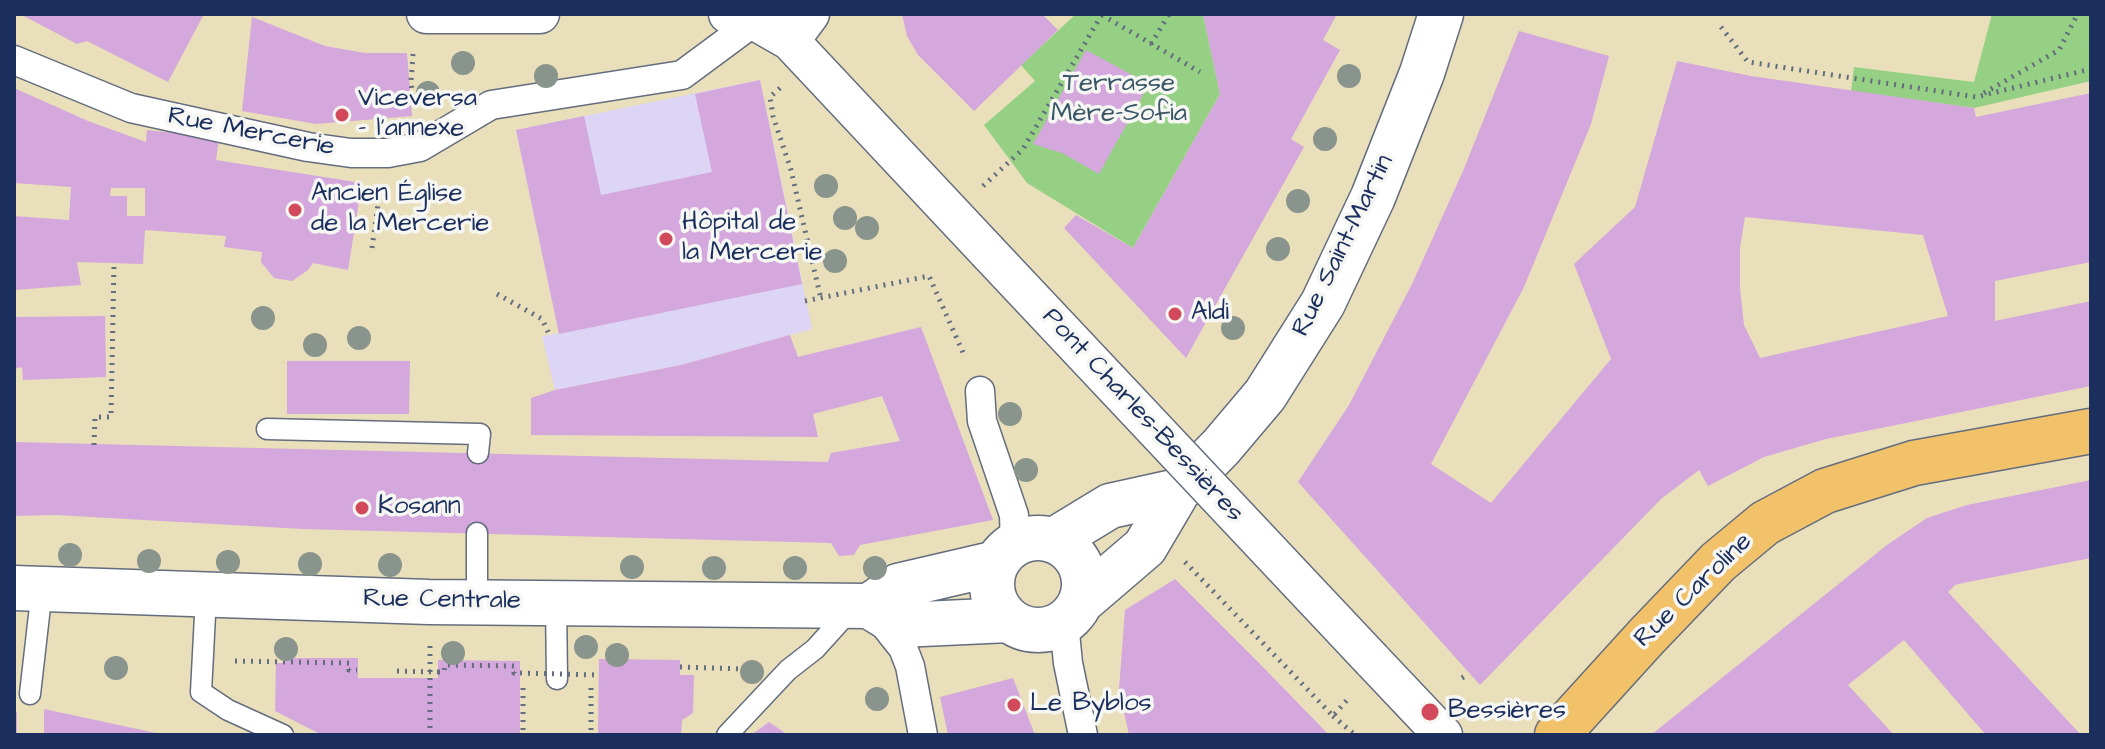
<!DOCTYPE html>
<html>
<head>
<meta charset="utf-8">
<style>
	body { margin:0 }
	#map { position:relative; width:2105px; height:749px; overflow:hidden; background:#e9dfba; font-family:"Architects Daughter",sans-serif }
	canvas { display:block }
	.frame { position:absolute; inset:0; border:16px solid #1b2f5e; pointer-events:none }
</style>
</head>
<body>
<div id="map">
<canvas width="2105" height="749"></canvas>
<div class="frame"></div>
</div>
<script>
const context = document.querySelector('canvas').getContext('2d');
context.lineJoin = 'round';
function fillPath(path, color) {
  context.fillStyle = color;
  context.fill(path, 'evenodd');
}
function poly(rows) {
  const path = new Path2D();
  for (const r of rows) {
    if (r.length === 3) {
      path.moveTo(r[0] + r[2], r[1]);
      path.arc(r[0], r[1], r[2], 0, 2 * Math.PI);
      continue;
    }
    path.moveTo(r[0], r[1]);
    for (let i = 2; i < r.length; i += 2) path.lineTo(r[i], r[i + 1]);
  }
  return path;
}
function strokePath(path, color, width, dash) {
  context.strokeStyle = color;
  context.lineWidth = width;
  context.lineCap = dash ? 'butt' : 'round';
  context.setLineDash(dash || []);
  context.stroke(path);
}
function label(font, color, halo, rows, align = 'center') {
  context.font = font + ' "Architects Daughter",sans-serif';
  context.lineWidth = 7;
  context.setLineDash([]);
  context.textBaseline = 'middle';
  context.strokeStyle = halo;
  context.fillStyle = color;
  for (const [text, x, y, turn = 0] of rows) {
    context.save();
    context.translate(x, y);
    context.rotate((+turn || 0) * Math.PI / 180);
    context.textAlign = isNaN(turn) ? turn : align;
    if (halo) context.strokeText(text, 0, 0);
    context.fillText(text, 0, 0);
    context.restore();
  }
}
fillPath(poly([
	[760,80,812,329,681,365,555,390,542,336,559,333,516,130]
]), '#ddd5f6');
fillPath(poly([
	[1076,14,1203,14,1220,94,1133,248,1027,183,984,125,1035,81,1021,65],
	[1992,14,2091,14,2091,81,1974,108,1851,91,1854,67,1974,82]
]), '#95d084');
fillPath(poly([
	[20,14,204,14,168,82,87,41,77,44],
	[902,14,1042,14,1058,30,974,111,918,55,907,36],
	[1203,14,1337,14,1323,40,1340,50,1291,139,1304,147,1186,358,1064,228,1076,215,1133,248,1220,94],
	[252,17,325,46,365,53,407,53,412,116,316,124,242,111],
	[1519,31,1609,56,1591,124,1524,287,1431,464,1491,503,1611,359,1574,264,1635,207,1677,61,1751,76,1974,108,1976,117,2091,93,2091,262,1995,281,1995,321,2091,301,2091,386,1826,439,1764,457,1708,486,1699,470,1661,499,1480,685,1298,482,1349,405,1412,284,1463,171],
	[1745,217,1923,235,1948,316,1760,358,1744,325,1740,288,1740,247],
	[1086,50,1149,84,1099,174,1062,153,1033,144],
	[760,80,802,284,559,334,516,130,584,116,601,195,712,172,695,94],
	[14,88,88,121,146,142,147,130,219,138,216,160,362,183,348,270,313,263,308,270,292,281,274,278,261,262,262,252,224,247,226,236,145,230,143,264,77,262,81,285,14,290,14,216,69,220,71,187,14,183],
	[111,188,145,188,145,216,127,216,127,196,110,196],
	[105,316,106,377,23,380,22,367,14,369,14,317],
	[921,327,993,520,860,545,854,555,839,556,831,543,303,529,56,515,14,516,14,442,828,462,831,453,900,441,882,396,813,414,818,437,531,435,531,398,555,390,681,365,790,335,798,357],
	[287,361,410,361,409,414,287,414],
	[2091,480,2091,558,1968,582,1955,585,1948,592,2081,735,1986,735,1904,640,1848,685,1894,735,1651,735,1887,545,1927,518,1967,505],
	[1175,579,1261,665,1329,735,1129,735,1119,689,1125,610],
	[284,658,358,658,358,678,438,678,438,660,520,661,520,735,322,735,275,711,276,663,284,663],
	[599,659,680,660,680,675,694,675,693,713,682,720,681,735,598,735],
	[1013,678,1035,735,948,735,940,697],
	[44,709,156,733,155,735,44,735],
	[14,712,17,712,17,735,14,735],
	[769,722,788,735,751,735]
]), '#d4a7dd');
const service = poly([
	[267,429,480,434,478,453],
	[477,533,477,601],
	[206,596,201,692,228,710,283,735],
	[556,602,557,679],
	[30,694,42,589],
	[727,735,788,670,815,649,853,607]
]);
const pedestrian = poly([
	[14,60,131,108,308,147,351,153,388,153,420,147,491,105,682,75,755,21],
	[980,391,982,421,1014,515,1015,544],
	[880,619,903,648,910,666,923,735],
	[1064,623,1068,663,1083,735]
]);
const minor = poly([
	[426,14,540,14],
	[728,14,755,21,790,41,987,251],
	[790,41,810,14],
	[1372,660,1443,735]
]);
const tertiary = poly([
	[1038,584,46],
	[1054,540,1110,506,1178,491],
	[14,588,429,602,869,606,900,625,1009,620],
	[1082,601,1145,547,1178,491,1221,447,1265,395,1323,303,1373,197,1422,73,1441,14],
	[869,606,898,586,997,563]
]);
const primary = poly([
	[1557,735,1647,636,1718,562,1765,523,1825,491,1914,463,2091,431]
]);
strokePath(service, '#636d7e', 23);
strokePath(pedestrian, '#636d7e', 31);
strokePath(minor, '#636d7e', 41);
strokePath(tertiary, '#636d7e', 47);
strokePath(primary, '#636d7e', 47);
strokePath(poly([
	[1102,15,1200,72],
	[1721,27,1748,62,1976,97,2091,69],
	[1151,44,1169,14],
	[413,54,411,82,414,106],
	[780,88,770,97,773,116,791,170,821,299],
	[1984,93,2059,50,2076,17,2074,14],
	[983,186,1023,149,1102,14],
	[372,248,380,190],
	[497,294,542,319,549,334],
	[805,301,929,276,965,357],
	[94,445,95,417,111,417,114,263],
	[1185,562,1333,716,1347,700],
	[430,646,430,735],
	[235,661,349,663,349,670,357,670],
	[680,667,743,669],
	[438,672,444,672,445,665,514,666,514,673,520,673],
	[1462,678,1467,675],
	[523,688,523,735],
	[591,688,591,735],
	[1333,716,1355,735]
]), '#636d7e', 5, [2, 6]);
strokePath(service, '#fff', 20);
strokePath(pedestrian, '#fff', 28);
strokePath(minor, '#fff', 38);
strokePath(tertiary, '#fff', 44);
strokePath(primary, '#f2c26a', 44);
strokePath(poly([
	[993,243,1378,650],
	[978,257,1364,663]
]), '#1b2f5e', 6);
const minorBridge = poly([
	[987,251,1372,660]
]);
strokePath(minorBridge, '#636d7e', 41, []);
strokePath(poly([
	[397,671,438,672],
	[520,673,598,675]
]), '#636d7e', 5, [2, 6]);
strokePath(minorBridge, '#fff', 38);
context.fillStyle = '#89948d';
for (const [x, y] of [
	[463,63],
	[546,76],
	[1349,76],
	[428,93],
	[1325,139],
	[826,186],
	[1298,201],
	[845,218],
	[867,228],
	[1278,249],
	[835,261],
	[263,318],
	[1233,328],
	[359,338],
	[315,345],
	[1010,414],
	[1026,470],
	[70,555],
	[149,561],
	[228,562],
	[310,564],
	[390,565],
	[632,567],
	[714,568],
	[795,568],
	[875,568],
	[586,647],
	[286,649],
	[453,653],
	[617,655],
	[116,668],
	[752,672],
	[877,699]
]) {
  context.beginPath();
  context.arc(x, y, 12, 0, 2 * Math.PI);
  context.fill();
}
for (const [x, y, r, color] of [
	[342,115,8,"#d1495b"],
	[295,210,8,"#d1495b"],
	[666,239,8,"#d1495b"],
	[1175,314,8,"#d1495b"],
	[362,508,8,"#d1495b"],
	[1014,705,8,"#d1495b"],
	[1430,712,10,"#d1495b"]
]) {
  const dot = new Path2D();
  dot.arc(x, y, r, 0, 2 * Math.PI);
  context.fillStyle = color;
  context.fill(dot);
  strokePath(dot, '#f6f6f2', 3);
}
label('26px', '#3a5768', '#f6f6f2', [
	["Terrasse",1119,85],
	["Mère-Sofia",1119,115]
]);
label('26px', '#1b2f5e', '#f6f6f2', [
	["Viceversa",358,100],
	["- l'annexe",358,130],
	["Ancien Église",311,195],
	["de la Mercerie",311,225],
	["Hôpital de",682,224],
	["la Mercerie",682,254],
	["Aldi",1191,314],
	["Kosann",378,508],
	["Le Byblos",1030,705],
	["Bessières",1448,712]
], 'left');
label('26px', '#1b2f5e', '#f6f6f2', [
	["Rue Mercerie",251,133,11],
	["Rue Saint-Martin",1344,246,-64],
	["Pont Charles-Bessières",1142,416,47],
	["Rue Caroline",1694,591,-44],
	["Rue Centrale",442,601,1]
]);
</script>
</body>
</html>
